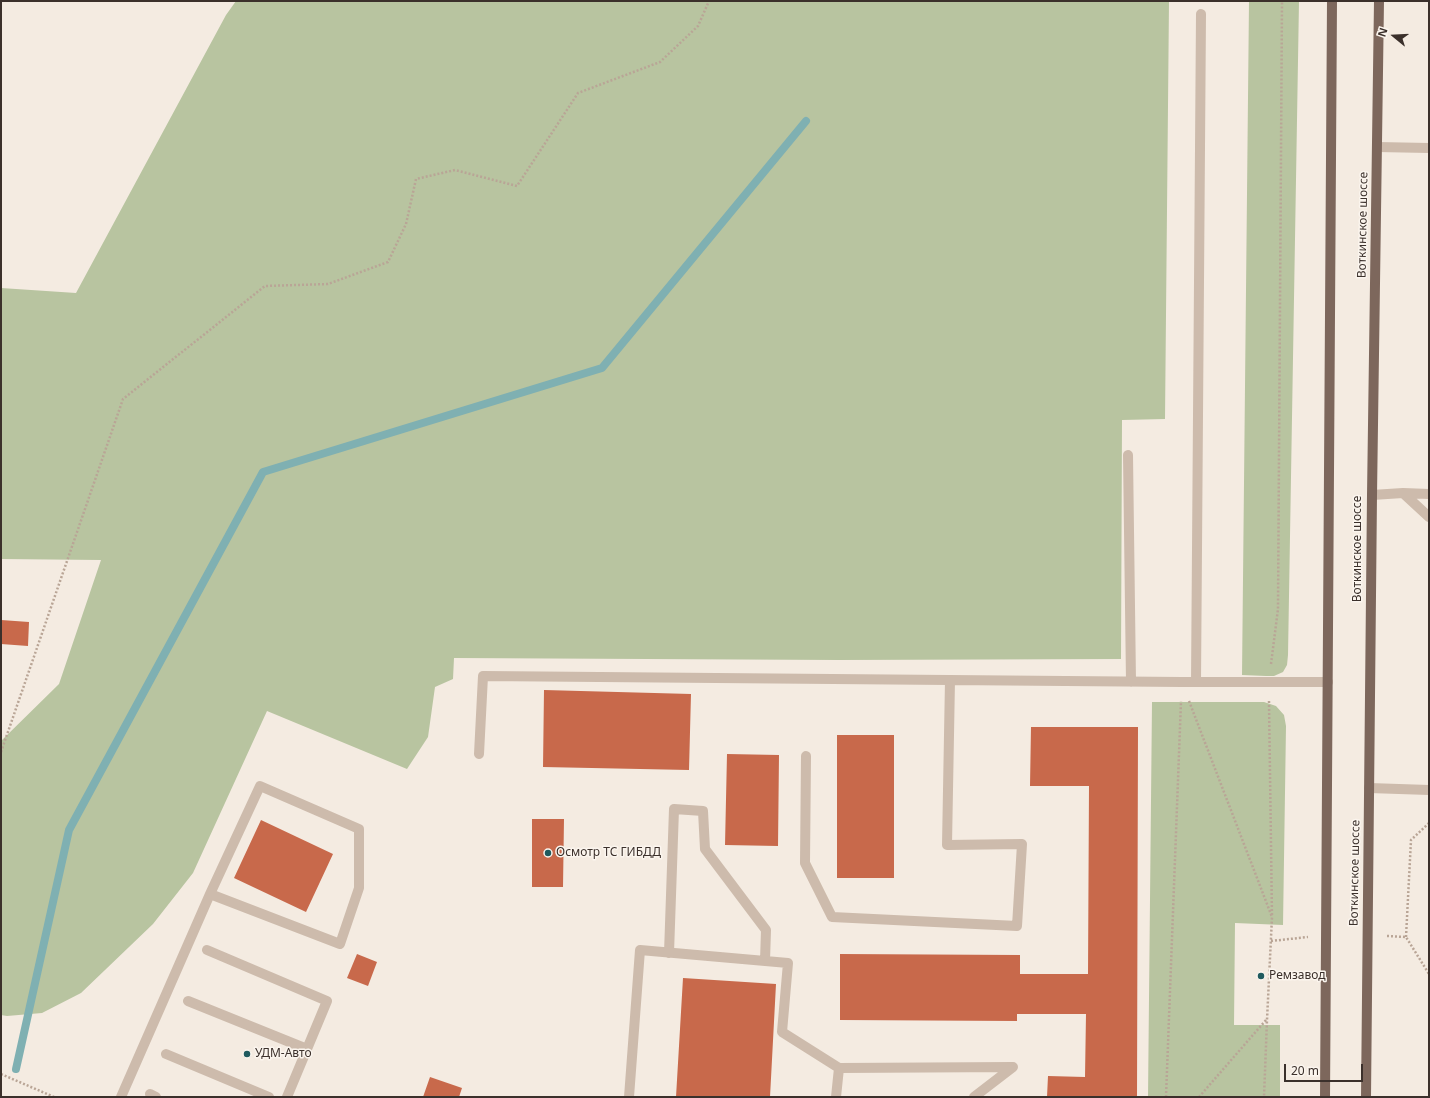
<!DOCTYPE html>
<html>
<head>
<meta charset="utf-8">
<style>
	body { margin:0 }
	#map { position:relative; width:1430px; height:1098px; overflow:hidden; background:#f4ebe1; font-family:"Noto Sans",sans-serif }
	canvas { display:block }
	.frame { position:absolute; inset:0; border:2px solid #3b302b; pointer-events:none }
	.north { position:absolute; left:1374px; top:16px; width:40px; height:40px; -webkit-text-stroke:3px #fbf5ee; paint-order:stroke; rotate:288deg; font-size:11px; font-weight:700; line-height:16px; text-align:center; color:#3b302b }
	.north::after { content:''; display:block; margin:auto; width:14px; height:18px; background:#3b302b; clip-path:polygon(50% 0,100% 100%,50% 72%,0 100%) }
	.scale { position:absolute; left:1284px; top:1064px; width:79px; height:18px; box-sizing:border-box; border:2px solid #3b302b; border-top:0; padding-left:5px; font-size:12px; line-height:14px; white-space:nowrap; color:#3b302b; -webkit-text-stroke:3px #fbf5ee; paint-order:stroke }
</style>
</head>
<body>
<div id="map">
<canvas width="1430" height="1098"></canvas>
<div class="frame"></div>
<div class="north">N</div>
<div class="scale">20 m</div>
</div>
<script>
const context = document.querySelector('canvas').getContext('2d');
context.lineJoin = 'round';
function fillPath(path, color) {
  context.fillStyle = color;
  context.fill(path, 'evenodd');
}
function poly(rows) {
  const path = new Path2D();
  for (const r of rows) {
    path.moveTo(r[0], r[1]);
    for (let i = 2; i < r.length; i += 2) path.lineTo(r[i], r[i + 1]);
  }
  return path;
}
function strokePath(path, color, width, dash) {
  context.strokeStyle = color;
  context.lineWidth = width;
  context.lineCap = dash ? 'butt' : 'round';
  context.setLineDash(dash || []);
  context.stroke(path);
}
function label(font, color, halo, rows, align = 'center') {
  context.font = font + ' "Noto Sans",sans-serif';
  context.lineWidth = 3;
  context.setLineDash([]);
  context.textBaseline = 'middle';
  context.strokeStyle = halo;
  context.fillStyle = color;
  for (const [text, x, y, turn = 0] of rows) {
    context.save();
    context.translate(x, y);
    context.rotate((+turn || 0) * Math.PI / 180);
    context.textAlign = isNaN(turn) ? turn : align;
    if (halo) context.strokeText(text, 0, 0);
    context.fillText(text, 0, 0);
    context.restore();
  }
}
fillPath(poly([
	[236,1,1169,1,1165,419,1122,420,1121,659,839,660,454,658,453,679,435,687,428,737,407,769,267,711,193,873,153,924,81,993,42,1013,7,1016,1,1015,1,741,59,684,101,560,1,559,1,288,76,293,226,15],
	[1249,1,1299,1,1288,655,1287,665,1283,672,1274,676,1266,676,1242,675],
	[1152,702,1264,702,1276,706,1284,715,1286,726,1283,925,1235,923,1234,1025,1280,1025,1280,1097,1148,1097]
]), '#b8c4a0');
strokePath(poly([
	[16,1069,69,830,263,472,602,368,806,121]
]), '#7fb0b2', 8);
fillPath(poly([
	[1,620,29,622,28,646,1,644],
	[544,690,691,694,689,770,543,767],
	[1031,727,1138,727,1137,1097,1047,1097,1048,1076,1085,1077,1086,1014,1017,1014,1017,1021,840,1020,840,954,1020,955,1020,974,1088,974,1089,786,1030,786],
	[837,735,894,735,894,878,837,878],
	[727,754,779,755,778,846,725,845],
	[532,819,564,819,563,887,532,887],
	[261,820,333,854,306,912,234,878],
	[357,954,377,962,368,986,347,978],
	[683,978,776,984,770,1097,676,1097],
	[430,1077,462,1088,459,1097,423,1097]
]), '#c8694b');
strokePath(poly([
	[1271,664,1278,609,1282,1],
	[1189,701,1272,917,1267,1020,1264,1097],
	[1269,701,1272,917],
	[1,752,123,399,265,286,328,284,388,262,406,224,416,179,455,170,517,186,578,93,660,62,698,26,709,1],
	[1387,936,1406,937,1429,974],
	[1406,937,1411,840,1429,823],
	[1271,941,1308,937],
	[1,1074,54,1097],
	[1166,1097,1181,701],
	[1199,1097,1266,1020]
]), '#b9a596', 2.5, [2, 2]);
strokePath(poly([
	[1377,147,1429,148],
	[1128,455,1131,682],
	[1403,493,1429,517],
	[1372,495,1403,493,1429,494],
	[1196,682,1201,14],
	[479,754,483,676,1182,682,1328,682],
	[806,756,805,863,832,917,1017,926,1022,844,947,845,950,680],
	[1369,788,1429,790],
	[207,950,327,1001,287,1097],
	[669,953,674,809,703,811,705,849,766,930,765,961],
	[188,1001,307,1049],
	[166,1054,269,1097],
	[150,1094,156,1097],
	[121,1097,210,894,260,786,359,829,359,888,340,944,210,894],
	[629,1097,640,950,788,963,782,1032,839,1068],
	[836,1097,839,1068,1013,1067,974,1097]
]), '#cdbbac', 10);
strokePath(poly([
	[1325,1097,1332,1],
	[1366,1097,1372,495,1379,1]
]), '#7d675c', 10);
for (const [x, y, r, color] of [
	[548,853,4,"#1f5a5e"],
	[1261,976,4,"#1f5a5e"],
	[247,1054,4,"#1f5a5e"]
]) {
  const dot = new Path2D();
  dot.arc(x, y, r, 0, 2 * Math.PI);
  context.fillStyle = color;
  context.fill(dot);
  strokePath(dot, '#fbf5ee', 1.5);
}
label('12px', '#3b302b', '#fbf5ee', [
	["Воткинское шоссе",1363,225,-89],
	["Воткинское шоссе",1358,549,-90],
	["Воткинское шоссе",1355,873,-89]
]);
label('12px', '#3b302b', '#fbf5ee', [
	["Осмотр ТС ГИБДД",556,853],
	["Ремзавод",1269,976],
	["УДМ-Авто",255,1054]
], 'left');
</script>
</body>
</html>
